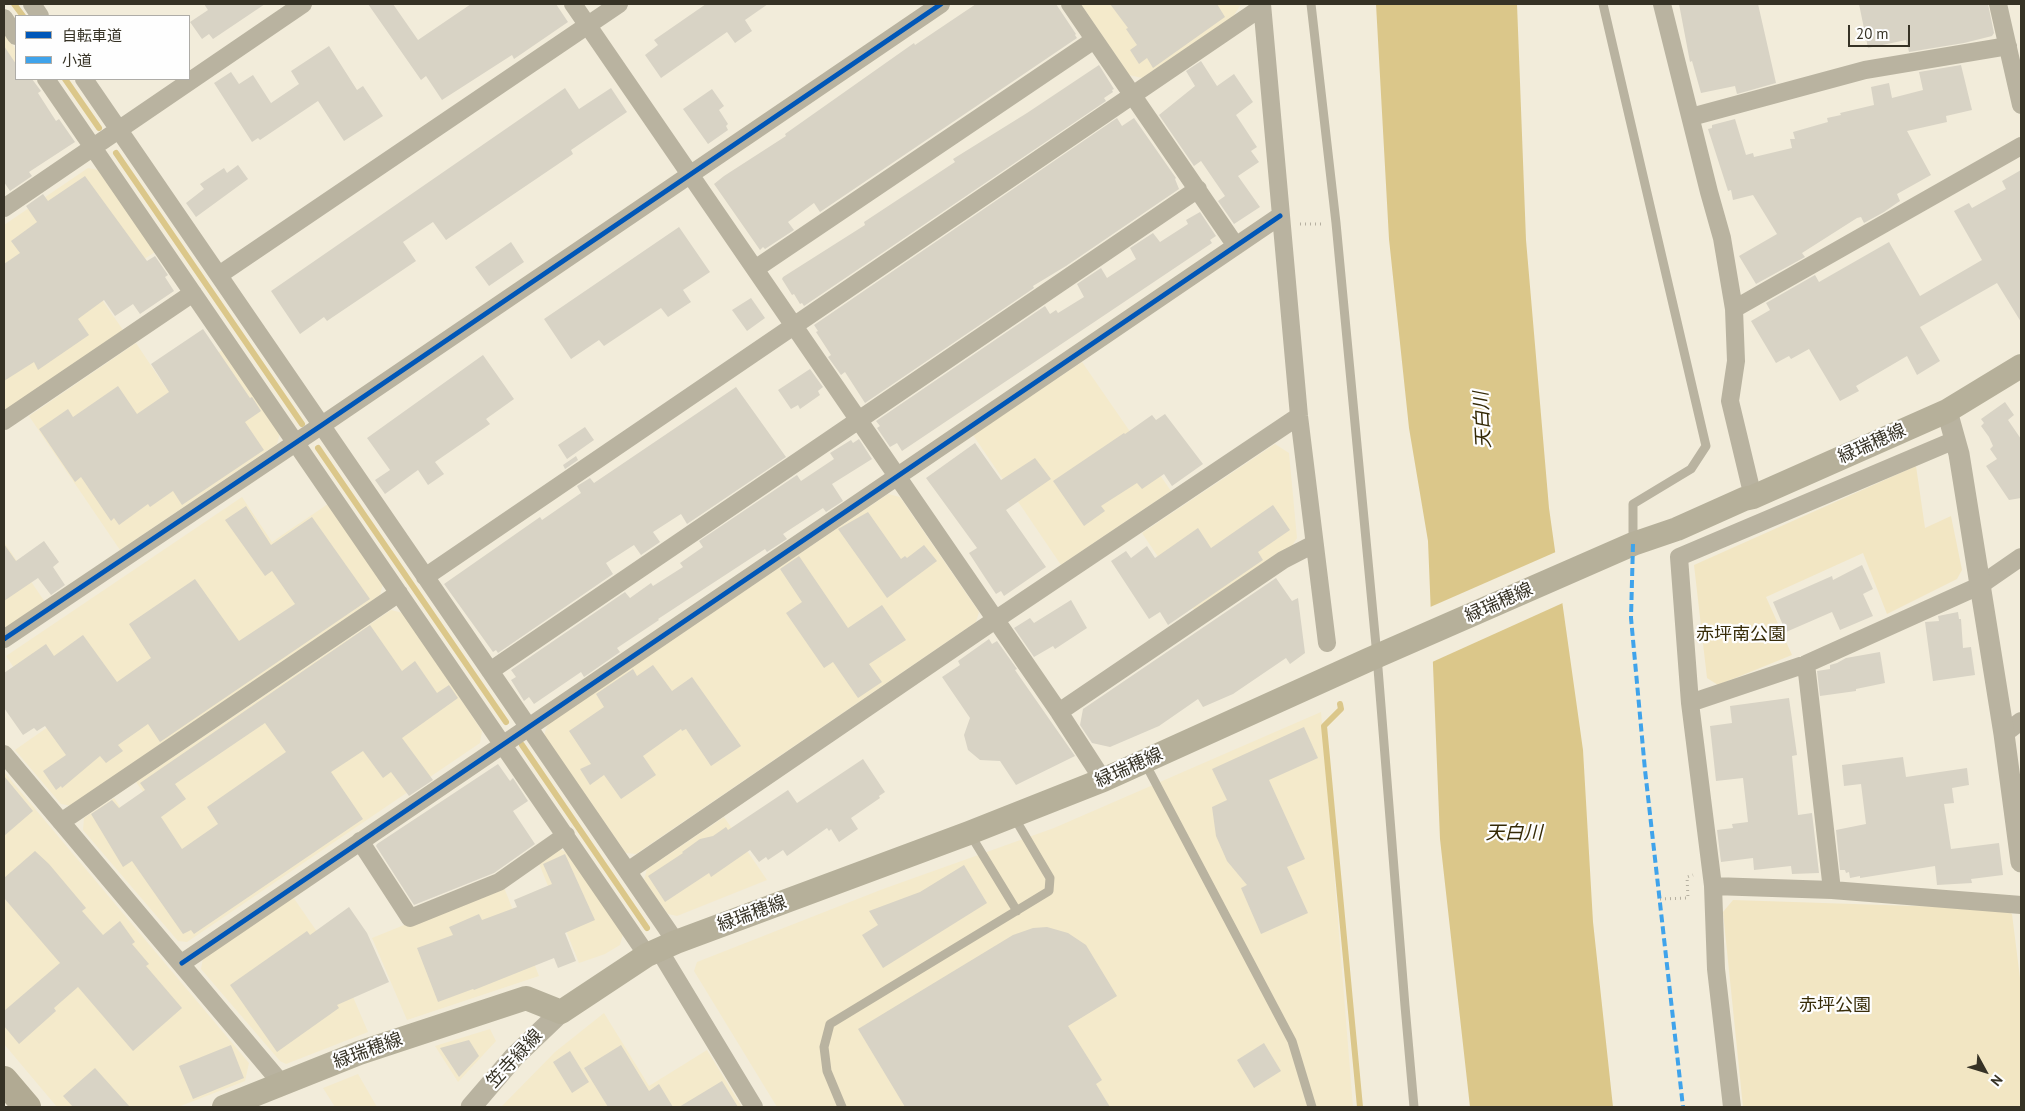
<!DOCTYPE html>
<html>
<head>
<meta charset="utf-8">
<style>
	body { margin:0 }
	#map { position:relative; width:2025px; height:1111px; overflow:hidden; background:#f2ecda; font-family:"PT Sans","Noto Sans JP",sans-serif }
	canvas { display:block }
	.frame { position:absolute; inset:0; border:5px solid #363225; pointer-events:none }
	.legend { position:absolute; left:15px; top:15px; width:175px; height:65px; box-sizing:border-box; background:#fefefe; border:1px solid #aeaca7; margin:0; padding:6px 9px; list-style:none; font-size:15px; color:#363225 }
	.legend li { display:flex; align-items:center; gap:10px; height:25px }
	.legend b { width:25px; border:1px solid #aeaca7 }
	.north { position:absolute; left:1960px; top:1046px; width:50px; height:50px; -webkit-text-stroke:4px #fefefe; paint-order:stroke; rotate:129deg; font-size:14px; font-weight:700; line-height:20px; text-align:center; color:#363225 }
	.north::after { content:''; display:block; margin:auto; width:18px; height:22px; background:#363225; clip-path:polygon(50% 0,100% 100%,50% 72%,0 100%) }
	.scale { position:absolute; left:1848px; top:25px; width:62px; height:22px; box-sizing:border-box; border:2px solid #363225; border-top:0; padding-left:6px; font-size:15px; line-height:18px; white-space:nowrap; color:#363225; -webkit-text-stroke:4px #fefefe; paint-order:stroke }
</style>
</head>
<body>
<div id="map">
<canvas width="2025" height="1111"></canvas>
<div class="frame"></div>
<ul class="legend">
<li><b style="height:6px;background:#0057b8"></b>自転車道</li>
<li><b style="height:6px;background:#3fa3eb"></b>小道</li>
</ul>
<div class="north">N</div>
<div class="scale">20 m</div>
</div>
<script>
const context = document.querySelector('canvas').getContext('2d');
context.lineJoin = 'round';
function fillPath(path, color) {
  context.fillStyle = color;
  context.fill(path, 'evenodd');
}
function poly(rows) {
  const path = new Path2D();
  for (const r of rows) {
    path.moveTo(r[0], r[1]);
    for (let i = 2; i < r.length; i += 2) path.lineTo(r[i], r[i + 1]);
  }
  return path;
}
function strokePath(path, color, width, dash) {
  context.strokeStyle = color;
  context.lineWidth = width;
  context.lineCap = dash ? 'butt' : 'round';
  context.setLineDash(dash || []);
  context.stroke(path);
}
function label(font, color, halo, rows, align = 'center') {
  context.font = font + ' "PT Sans","Noto Sans JP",sans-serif';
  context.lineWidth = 4.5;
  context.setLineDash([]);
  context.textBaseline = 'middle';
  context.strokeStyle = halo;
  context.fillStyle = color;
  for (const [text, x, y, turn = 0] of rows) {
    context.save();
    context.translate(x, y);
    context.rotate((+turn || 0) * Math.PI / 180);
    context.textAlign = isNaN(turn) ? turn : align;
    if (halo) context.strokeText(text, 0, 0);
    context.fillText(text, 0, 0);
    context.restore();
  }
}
fillPath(poly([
	[1081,4,1241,4,1233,17,1142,78,1129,75],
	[4,32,16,50,16,64,4,73],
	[88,168,98,170,155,252,96,291,123,330,4,411,4,225],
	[136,343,166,388,222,350,280,433,277,444,120,550,29,416],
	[1082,362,1171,491,1061,565,973,435],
	[1275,444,1289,453,1297,538,1290,549,1196,613,1142,533],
	[888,494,900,497,979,612,976,622,636,854,626,853,544,735,548,724],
	[242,497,272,542,328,504,383,583,380,595,72,806,61,804,15,750,52,724,6,656],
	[4,542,45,602,4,630],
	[391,610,403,613,482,731,480,743,187,942,178,941,83,830,84,818,114,798,138,834,162,818,136,782],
	[1321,712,1353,1107,777,1107,694,971,697,962,883,889,1054,828],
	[4,772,249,1063,245,1081,178,1107,57,1107,4,1044],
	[724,817,767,880,677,916,668,914,644,880,647,869],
	[556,848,567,852,623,934,620,945,605,954,579,963,538,861],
	[503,885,539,976,407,1020,372,938],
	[293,897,338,962,368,1032,286,1064,280,1061,201,969,203,958],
	[604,1013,649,1086,707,1050,742,1107,501,1107,555,1052],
	[490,1029,496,1041,458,1082,435,1046],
	[358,1074,377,1107,335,1107,323,1088]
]), '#f4eacb');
fillPath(poly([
	[1916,466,1925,528,1951,516,1962,570,1957,579,1887,614,1863,553,1766,597,1792,655,1718,685,1707,678,1694,565],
	[1733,900,2004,909,2012,914,2021,986,2021,1107,1743,1107,1723,912]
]), '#f2e6c3');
fillPath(poly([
	[1376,4,1517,4,1526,240,1549,508,1583,750,1593,922,1613,1107,1470,1107,1440,839,1428,541,1409,428,1389,239]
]), '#dbc78a');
fillPath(poly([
	[1558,551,1565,602,1430,663,1428,608]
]), '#f2ecda');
strokePath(poly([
	[14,4,23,16],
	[65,79,99,128],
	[116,153,302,424],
	[318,448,506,722],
	[1340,704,1341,709,1324,726,1360,1107],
	[522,745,647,928]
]), '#dbc78a', 6);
fillPath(poly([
	[204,4,265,4,213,39,209,34,202,39,190,22,208,10],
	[368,4,393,4,418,40,471,4,556,4,568,22,514,59,512,55,442,100,426,76,421,80],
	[706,4,768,4,745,20,752,31,735,43,727,32,661,78,645,55,658,45,654,40],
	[976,4,1056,4,1076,34,1075,35,1077,38,820,212,814,203,788,222,794,230,765,249,763,247,760,250,714,184,724,176,786,136,785,134,914,43,915,45],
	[1110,4,1217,4,1225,17,1153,68,1147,58,1139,64,1130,50,1137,45,1126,29,1128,28],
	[1679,4,1758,4,1776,83,1737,94,1735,86,1701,93,1692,61,1690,62],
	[1859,4,1988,4,1994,33,1992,36,1964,43,1909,52,1906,40,1868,48],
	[4,46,16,64,16,79,32,79,41,91,38,93,56,121,59,119,75,142,29,172,32,176,10,191,4,182],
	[329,46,357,90,363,86,383,116,344,141,318,101,260,140,258,138,252,142,214,83,231,72,239,84,253,75,271,103,299,84,291,71],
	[1201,61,1217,86,1234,74,1253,102,1236,115,1257,147,1251,151,1259,162,1238,176,1260,207,1234,224,1218,201,1225,196,1201,161,1194,166,1159,115,1195,86,1186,71],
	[1099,65,1114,89,1112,90,1113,92,1104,98,1106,101,804,306,802,303,800,304,794,294,792,295,782,279,783,277,865,225,864,222,955,162,953,159,1027,113],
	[1961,65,1972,110,1946,116,1947,122,1907,131,1931,175,1897,194,1900,201,1884,212,1864,223,1861,217,1857,218,1802,253,1805,257,1756,284,1739,256,1777,234,1753,195,1733,200,1731,190,1728,191,1708,129,1712,128,1712,125,1735,119,1746,155,1753,153,1754,157,1792,148,1790,139,1795,139,1793,132,1828,122,1827,118,1841,115,1840,113,1874,105,1871,87,1889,83,1892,98,1923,90,1919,72],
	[565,88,579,109,611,88,627,112,571,150,573,154,446,240,433,222,403,242,416,261,327,321,324,317,300,334,271,291],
	[712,89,724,106,719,110,728,124,726,126,728,130,708,144,683,109],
	[1117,118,1122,126,1134,118,1176,178,1175,179,1179,189,1066,266,1033,286,1034,288,865,403,845,372,841,375,828,357,831,355,816,332,818,331,814,325],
	[238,165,248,179,196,217,186,203,204,189,200,184,224,168,227,173],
	[2021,170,2021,322,1997,283,1920,327,1940,361,1917,375,1907,356,1856,386,1859,391,1840,401,1809,349,1791,359,1789,356,1776,363,1751,321,1770,310,1766,303,1815,275,1819,282,1889,242,1920,296,1982,260,1954,211,1969,203,1972,208,2006,189,2002,181],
	[85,176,147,261,155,256,168,275,165,277,174,291,140,314,133,304,115,316,104,300,78,319,89,335,38,370,34,362,4,381,4,264,20,253,11,241,37,222,26,206,43,194,48,201],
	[1200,212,1216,236,1210,240,1212,243,902,451,897,443,890,447,877,428,880,426,876,421,1045,306,1050,314,1056,310,1058,313,1084,297,1077,284,1101,268,1107,278,1136,259,1130,248,1153,233,1160,242,1188,224,1186,220],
	[679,227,710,272,683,290,691,302,668,317,661,308,604,346,599,340,571,359,544,319],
	[511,242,524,262,489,286,475,267],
	[751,298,765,318,747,331,732,310],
	[203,329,250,398,252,397,261,411,245,422,264,450,182,505,173,491,150,507,148,504,119,525,114,518,111,521,81,477,75,482,39,429,68,409,73,417,118,386,137,414,169,392,151,364],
	[483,355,514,399,486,419,490,424,435,462,444,474,428,485,418,470,385,494,375,480,390,470,367,438],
	[810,369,823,387,818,391,820,395,800,409,798,405,791,409,778,390],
	[736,387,786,457,687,524,681,514,653,532,660,542,641,555,634,545,606,563,613,574,498,653,496,650,493,652,444,584,540,517,542,520,581,493,577,486,590,478,594,483],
	[2005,402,2014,415,2008,420,2021,439,2021,498,2009,500,1986,466,1997,459,1990,449,1993,446,1989,437,1981,426,1984,423,1981,419],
	[1165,414,1203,464,1172,486,1164,474,1142,489,1137,483,1101,506,1105,511,1084,526,1053,481,1124,433,1125,434,1152,415,1156,420],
	[585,427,594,440,567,459,558,445],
	[859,439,872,459,832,484,843,501,826,512,823,508,783,534,787,539,767,552,765,549,658,619,659,620,617,648,620,652,584,677,581,672,534,704,529,697,524,701,511,680,516,677,511,670,625,592,630,598,651,583,653,586,683,567,680,563,703,547,699,541,797,475,801,481,834,459,830,453,851,440,853,443],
	[975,443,1001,480,1035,458,1051,479,1006,510,1046,567,1004,596,1001,591,996,594,984,576,969,553,977,548,926,478],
	[576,456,578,460,565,469,563,465],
	[1273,505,1290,530,1258,552,1263,560,1168,625,1160,612,1149,619,1111,561,1126,551,1131,558,1147,546,1155,558,1198,528,1211,548],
	[246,506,271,545,312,517,370,599,160,742,148,724,118,745,123,751,106,763,100,756,62,788,61,786,56,790,43,771,66,755,45,726,37,731,34,728,23,735,4,708,4,673,46,644,54,656,83,635,117,682,151,658,129,624,195,579,239,641,295,604,272,571,265,576,225,520],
	[868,512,901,559,905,556,907,558,924,545,937,561,887,598,838,529],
	[44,541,59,562,53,567,65,585,51,595,38,578,4,601,4,544,16,561],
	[799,556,848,628,882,605,906,640,869,664,882,682,858,698,833,662,824,668,786,613,802,602,780,569],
	[1862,565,1873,589,1863,594,1873,616,1840,630,1832,612,1786,632,1773,602,1832,576,1833,580],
	[1276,578,1292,601,1298,598,1305,653,1290,664,1286,658,1233,694,1203,707,1198,699,1159,726,1110,747,1092,743,1080,725,1083,709],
	[1071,600,1087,628,1055,649,1053,646,1034,657,1014,628,1030,618,1034,623],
	[1958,612,1959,619,1961,619,1963,648,1971,647,1975,675,1933,681,1925,622,1939,621,1938,616],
	[370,625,402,671,415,661,437,693,449,685,458,698,402,738,433,780,409,796,391,772,383,778,363,751,331,772,363,819,194,934,191,930,183,934,132,861,123,867,91,814,112,800,119,808,145,790,140,783],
	[265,723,286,752,207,807,218,824,182,849,161,817,186,799,175,784],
	[989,639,992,644,997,641,1017,669,1015,670,1075,756,1016,785,1000,761,980,760,968,750,964,735,970,718,942,677,960,665,958,661],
	[1880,652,1885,683,1856,689,1856,691,1820,696,1817,671,1830,669,1830,665,1837,663,1846,658],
	[653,665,672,691,692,677,741,746,711,766,686,729,682,731,681,729,643,756,656,775,621,799,604,775,590,785,580,769,591,764,569,731,604,707,596,694,633,669,637,676],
	[1789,698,1797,755,1792,756,1798,815,1812,813,1819,873,1792,874,1791,866,1754,870,1753,858,1721,862,1717,830,1733,828,1732,824,1748,822,1743,778,1716,781,1710,726,1732,723,1730,706],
	[1304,727,1318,758,1269,780,1305,859,1287,867,1308,913,1261,934,1241,888,1247,885,1227,861,1216,836,1212,807,1227,800,1212,769],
	[1903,757,1906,777,1967,768,1969,785,1952,788,1954,803,1944,804,1951,849,1999,843,2003,875,1971,879,1972,883,1937,885,1935,866,1860,878,1860,876,1850,878,1849,872,1846,873,1845,870,1840,870,1836,830,1866,824,1861,784,1844,786,1842,765],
	[863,759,885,792,879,796,880,798,851,818,858,829,839,842,831,829,829,831,827,828,787,856,783,850,768,860,766,857,759,862,750,850,711,877,709,873,665,902,648,876,683,853,682,852,700,839,713,836,726,827,728,830,788,790,797,803],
	[498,764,510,781,513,778,528,801,513,811,535,844,494,873,414,905,376,846,377,844],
	[4,776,33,811,4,836],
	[35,851,49,864,86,908,82,911,103,935,120,921,135,942,132,944,149,964,146,966,182,1008,133,1051,78,987,54,1008,56,1011,19,1044,4,1026,4,1011,60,963,4,898,4,878],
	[565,854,595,920,565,933,576,961,558,968,554,958,474,990,473,989,438,1002,417,948,453,935,449,927,479,914,482,920,517,907,514,900,552,884,543,864],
	[964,865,987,903,883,968,862,935,878,925,869,911,920,892],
	[349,907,367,933,389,982,337,1005,339,1008,277,1052,230,985,307,931,310,935],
	[1047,927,1068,933,1086,945,1117,996,1068,1026,1102,1080,1096,1084,1110,1107,905,1107,858,1029,1013,935,1033,928],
	[469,1040,479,1056,459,1077,440,1048],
	[1264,1043,1281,1071,1254,1088,1237,1060],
	[231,1045,244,1078,193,1099,179,1066],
	[621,1045,649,1091,659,1084,673,1107,608,1107,584,1068],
	[570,1051,589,1082,572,1093,553,1062],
	[95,1068,130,1107,73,1107,63,1096],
	[722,1081,738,1107,679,1107]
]), '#d8d3c5');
strokePath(poly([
	[1300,224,1323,224],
	[1660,899,1688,898,1687,877,1693,875]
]), '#b6b0a1', 3, [1, 4]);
strokePath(poly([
	[1311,4,1336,223,1377,656,1405,1006,1414,1107],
	[1603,4,1706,446,1691,469,1633,504,1633,542],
	[1145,763,1292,1041,1312,1107],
	[970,834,1017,911],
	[842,1107,827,1071,824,1047,830,1024,1049,891,1050,878,1014,817]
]), '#b9b3a0', 9);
strokePath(poly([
	[32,4,40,16],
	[573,4,1059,712,1103,780],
	[1070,4,1236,246],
	[1262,4,1299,416,1327,643],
	[1662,4,1709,192,1722,238,1734,309,1736,361,1730,401,1753,497],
	[1998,4,2021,105],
	[4,18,16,36],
	[46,79,647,955],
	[84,79,676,942],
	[1691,117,1865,70,2008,46],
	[4,208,303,4],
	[755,269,1094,40],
	[219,275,619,4],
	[1734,309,2021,146],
	[4,421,193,293],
	[425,577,1262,7],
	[4,639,322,425,941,4],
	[1806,664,1832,890],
	[490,671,1198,189],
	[1690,703,1806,664,1979,586,2021,557],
	[1059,712,1283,560,1314,544],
	[2004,734,2021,721],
	[4,754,282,1084],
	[61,822,399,593],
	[360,841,410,918,499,882,566,835],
	[628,871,995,620,1299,416],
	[1713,886,1832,890,2021,905],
	[659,950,754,1107],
	[182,963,1280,216],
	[1732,1107,1716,969,1713,886,1690,703,1679,557,1955,440]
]), '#b9b3a0', 18);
strokePath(poly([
	[1947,411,1959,454,2004,734,2021,862],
	[471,1107,514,1057,561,1012]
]), '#b9b3a0', 21);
strokePath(poly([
	[224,1107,359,1053,526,998,561,1012,647,955,676,942,969,833,1103,780,1368,660,1633,544,1677,529,1744,499,1753,497,1947,411,2021,366]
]), '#b6b09a', 24);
strokePath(poly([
	[4,1080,27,1107]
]), '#b1aa93', 28);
strokePath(poly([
	[1633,544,1631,618,1645,770,1683,1107]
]), '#3fa3eb', 4, [8, 4]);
strokePath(poly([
	[4,639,322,425,941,4],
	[182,963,1280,216]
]), '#0057b8', 5);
label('18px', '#363225', '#fefefe', [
	["緑瑞穂線",1872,444,-24],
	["緑瑞穂線",1499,603,-24],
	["緑瑞穂線",1129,768,-24],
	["緑瑞穂線",752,914,-20],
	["緑瑞穂線",368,1051,-20],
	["笠寺緑線",515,1059,-47]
]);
label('18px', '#382d09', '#fefefe', [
	["赤坪南公園",1741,635],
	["赤坪公園",1835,1006]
]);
label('italic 19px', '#352a06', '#fefefe', [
	["天白川",1483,420,-93],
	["天白川",1514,834]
]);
</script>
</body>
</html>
